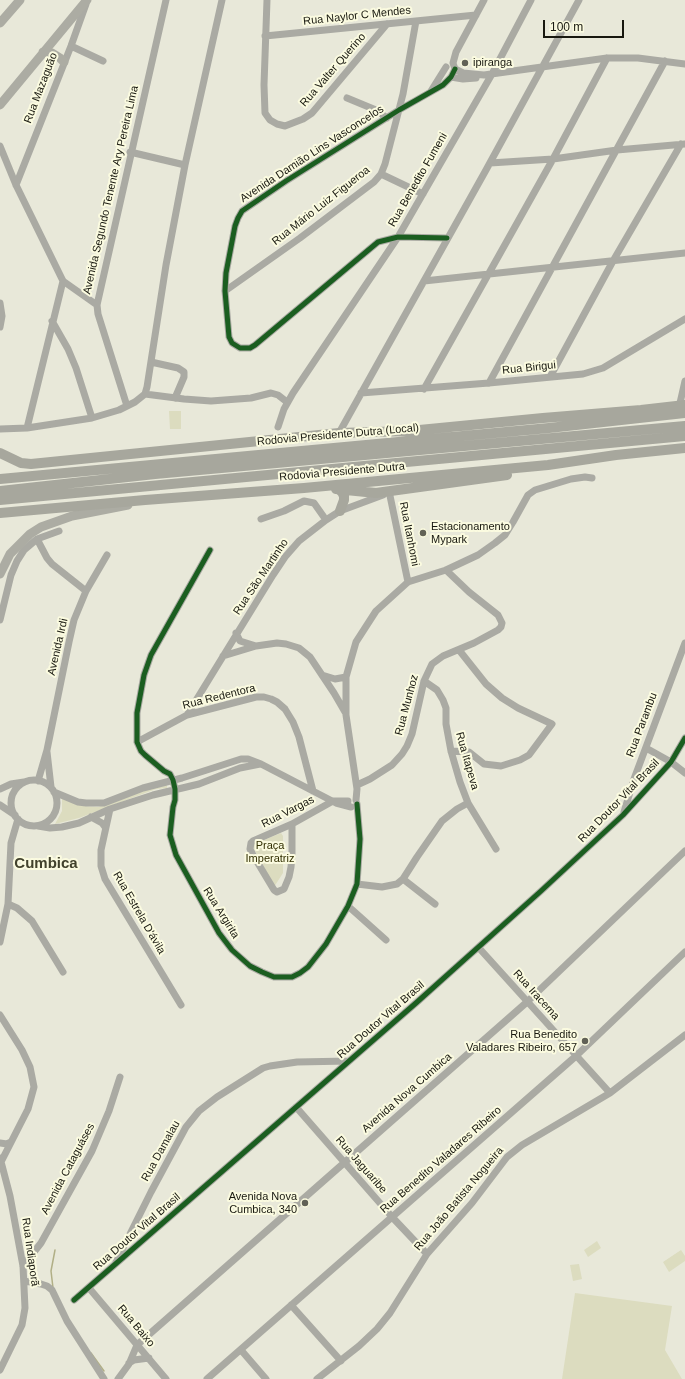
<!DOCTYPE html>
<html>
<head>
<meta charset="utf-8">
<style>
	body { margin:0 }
	#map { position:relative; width:685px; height:1379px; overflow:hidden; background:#e8e8d9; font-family:Helvetica,sans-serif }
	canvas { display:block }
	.scale { position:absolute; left:543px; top:20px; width:81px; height:18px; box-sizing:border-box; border:2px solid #18180f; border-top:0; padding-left:5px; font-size:12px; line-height:14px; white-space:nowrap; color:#18180f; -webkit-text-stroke:3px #fbfbe0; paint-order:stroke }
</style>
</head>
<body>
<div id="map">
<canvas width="685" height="1379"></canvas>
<div class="scale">100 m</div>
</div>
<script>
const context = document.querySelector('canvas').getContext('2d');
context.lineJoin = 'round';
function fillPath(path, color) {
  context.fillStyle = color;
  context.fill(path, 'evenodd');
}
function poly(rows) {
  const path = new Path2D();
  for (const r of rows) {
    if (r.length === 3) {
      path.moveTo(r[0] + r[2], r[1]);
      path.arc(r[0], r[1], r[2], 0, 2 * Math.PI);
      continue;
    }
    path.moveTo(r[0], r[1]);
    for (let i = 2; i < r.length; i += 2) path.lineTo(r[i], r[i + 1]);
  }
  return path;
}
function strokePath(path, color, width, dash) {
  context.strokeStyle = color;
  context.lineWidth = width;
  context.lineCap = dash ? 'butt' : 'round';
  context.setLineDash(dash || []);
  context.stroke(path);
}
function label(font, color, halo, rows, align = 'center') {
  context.font = font + ' Helvetica,sans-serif';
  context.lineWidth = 4;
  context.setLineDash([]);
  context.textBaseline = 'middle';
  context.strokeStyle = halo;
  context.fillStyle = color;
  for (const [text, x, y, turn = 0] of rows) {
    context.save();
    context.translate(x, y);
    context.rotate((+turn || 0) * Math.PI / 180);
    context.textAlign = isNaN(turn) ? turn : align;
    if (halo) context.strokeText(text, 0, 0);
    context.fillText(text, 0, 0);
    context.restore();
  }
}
fillPath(poly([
	[169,411,181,411,181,429,170,429],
	[167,784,167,788,156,789,79,818,55,824,62,811,62,798,84,806,98,807,155,786],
	[281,833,283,836,283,873,274,887,252,845],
	[597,1241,601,1248,588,1257,584,1250],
	[681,1250,685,1256,685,1261,669,1272,663,1262],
	[579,1264,582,1279,573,1281,570,1265],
	[575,1293,672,1306,665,1350,682,1379,562,1379]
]), '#dcdcbf');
strokePath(poly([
	[53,1288,51,1271,55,1250],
	[91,1353,104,1371]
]), '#b1af86', 1.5);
strokePath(poly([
	[267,0,264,85,265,113,270,120,277,124,285,126,303,119,312,113,387,24],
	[265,36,476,15],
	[71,46,103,61],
	[455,69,463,73,484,75,607,58,638,58,685,64],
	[455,69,453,63,456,52,484,0],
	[451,77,463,79,476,78],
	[431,91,446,67],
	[347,98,376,110,387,118],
	[0,146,16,185,63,281,97,305],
	[130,152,185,165],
	[490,163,553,159,617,150,685,144],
	[381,174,423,194],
	[16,185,71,46,86,4],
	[447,238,398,237,378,242,255,345,250,348,240,348,232,343,229,337,225,291,226,273,235,226,238,218,242,211,286,181,399,110,443,85,451,77,455,69],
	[424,281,685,253],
	[225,291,300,238,374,182,381,174,385,164,403,94,416,21],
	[0,303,2,316,0,327],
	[52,321,68,349,76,368,92,418],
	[151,362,178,368,184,372,184,377,175,398],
	[550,377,613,261,681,144],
	[489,383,665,61],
	[424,389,553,159,607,58],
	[361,393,489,383,583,374,603,368,685,319],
	[145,394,184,399,211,401,251,398,271,393,278,395,287,402],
	[680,403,685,381],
	[127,406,98,314,97,305,166,0],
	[278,427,284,409,293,393,398,237,492,74,531,0],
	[27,428,63,281],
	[0,429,27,428,92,418,119,410,135,402,145,394,147,387,166,265,185,165,222,0],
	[339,433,486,170,579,0],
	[389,491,408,582],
	[261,519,284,511,304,501,314,503,326,520],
	[37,539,47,558,52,564,86,591],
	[210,550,151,655,144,675,137,713,137,742,141,751,145,755,164,771,170,774,173,780,175,789,175,800,173,807,170,835,176,855,219,933,232,950,250,966,262,972,274,977,292,977,300,973,308,967,326,944,348,906,357,884,360,839,357,804],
	[0,620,11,575,17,561,24,550,37,539,59,531],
	[236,633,240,641,256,646],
	[223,656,256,646,277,643,286,644,299,648,310,657,334,693,345,712],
	[322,675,335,679,346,677],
	[424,681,437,690,443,700,446,708,446,724,451,751,460,782,468,803,496,849],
	[187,715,273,575,285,557,299,541,326,520,340,511,383,495],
	[137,742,187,715,256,697,264,697,271,699,277,702,285,709,293,722,299,737,313,791],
	[646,748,671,762,685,773],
	[451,751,469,752,484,764,501,766,520,760,529,755,552,724,518,708,502,698,486,684,459,650],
	[47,752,51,787],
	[34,803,23],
	[38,781,47,750,69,642,74,620,86,591,107,555],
	[357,785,370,779,392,765,402,754,407,746,412,734,424,681,432,664,443,656,474,643,498,630,501,627,502,623,498,615,469,592,446,570],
	[0,789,11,784,24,782],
	[54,792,78,802,86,803,104,803,143,788,182,778,241,759,248,759,261,764,336,803,351,807],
	[356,800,357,789,346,715,346,677,356,642,376,611,408,582,446,570,478,555,495,543,505,535,513,522,528,495,535,490,571,479,585,477,592,478],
	[0,805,15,815],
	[110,809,101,850,101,866,105,879,181,1005],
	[624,812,634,779,685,643],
	[91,817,102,823,105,827],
	[292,824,292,854,291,867,289,877,284,889,277,892,274,890,253,855,250,849,251,843,253,841,292,824,333,801,348,801],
	[38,826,50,828,62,827,79,823,110,809,153,795,199,784,240,768,260,764],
	[403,879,435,904],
	[357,884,382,887,397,884,403,879,417,857,442,821,457,809,468,803],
	[8,904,17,908,32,921,63,972],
	[348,906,386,940],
	[0,942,8,904,11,843,18,819],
	[479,948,610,1093],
	[0,1015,22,1050,30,1067,34,1087,28,1109,0,1164],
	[296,1107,393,1218,427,1254],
	[0,1143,7,1144,11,1142],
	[0,1158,10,1196,23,1266,25,1308,22,1325,0,1370],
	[116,1262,151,1192,186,1127,199,1111,217,1097,263,1068,270,1066,297,1062,349,1061],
	[23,1266,41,1243,92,1151,109,1111,120,1077],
	[25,1281,41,1284,47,1286,52,1290,67,1321,104,1379],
	[89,1288,166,1379],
	[74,1300,416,1003,541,891,623,815,671,762,685,738],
	[291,1305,341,1361],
	[241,1350,266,1379],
	[129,1363,134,1360,149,1358],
	[118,1379,129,1364,137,1345,527,1002,685,851],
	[207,1379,576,1056,685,952],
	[317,1379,359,1346,377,1329,390,1313,427,1254,472,1203,507,1157,522,1145,610,1093,685,1035]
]), '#aaaaa3', 7);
strokePath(poly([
	[0,23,20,0],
	[43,52,52,53,60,58,64,62],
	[0,105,87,0],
	[0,574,10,554,30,534,41,527,72,516,128,505]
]), '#acaca3', 9);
strokePath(poly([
	[0,453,21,463,31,464,339,433,409,431,543,418,641,410,685,405],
	[0,479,549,428,685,413],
	[336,489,376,493,507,475],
	[338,489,342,492,344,496,344,500,340,511],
	[0,491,155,474,685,426],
	[0,500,685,436],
	[0,513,145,500,304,488,484,471,548,465,616,455,685,448]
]), '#a7a79d', 10);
strokePath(poly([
	[447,238,398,237,378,242,255,345,250,348,240,348,232,343,229,337,225,291,226,273,235,226,238,218,242,211,286,181,399,110,443,85,451,77,455,69],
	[210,550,151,655,144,675,137,713,137,742,141,751,145,755,164,771,170,774,173,780,175,789,175,800,173,807,170,835,176,855,219,933,232,950,250,966,262,972,274,977,292,977,300,973,308,967,326,944,348,906,357,884,360,839,357,804],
	[74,1300,416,1003,541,891,623,815,671,762,685,738]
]), '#1b5e20', 5);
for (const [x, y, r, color] of [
	[465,63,4,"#616156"],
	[423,533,4,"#616156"],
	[585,1041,4,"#616156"],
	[305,1203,4,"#616156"]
]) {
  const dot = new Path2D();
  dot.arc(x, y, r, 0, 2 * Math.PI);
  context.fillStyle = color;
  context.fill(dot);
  strokePath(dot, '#fbfbe0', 1.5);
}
label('11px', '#18180f', '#fbfbe0', [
	["Rua Naylor C Mendes",357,16,-6],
	["Rua Valter Querino",333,70,-49],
	["Rua Mazaguão",41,88,-69],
	["Avenida Damião Lins Vasconcelos",312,154,-33],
	["Rua Benedito Fumeni",418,180,-60],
	["Avenida Segundo Tenente Ary Pereira Lima",111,190,-77],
	["Rua Mário Luiz Figueroa",321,206,-38],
	["Rua Birigui",529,368,-6],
	["Rodovia Presidente Dutra (Local)",338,435,-5],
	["Rodovia Presidente Dutra",342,472,-5],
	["Rua Itanhomi",409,534,79],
	["Rua São Martinho",261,577,-56],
	["Avenida Irdi",58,647,-77],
	["Rua Redentora",219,697,-14],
	["Rua Munhoz",407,705,-75],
	["Rua Parambu",642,725,-69],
	["Rua Itapeva",467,761,74],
	["Rua Doutor Vital Brasil",619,801,-46],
	["Rua Vargas",288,812,-27],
	["Rua Estrela D'ávila",139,913,60],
	["Rua Argirita",221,913,58],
	["Rua Iracema",536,995,48],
	["Rua Doutor Vital Brasil",381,1020,-41],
	["Avenida Nova Cumbica",407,1093,-41],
	["Rua Damalau",161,1151,-61],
	["Rua Benedito Valadares Ribeiro",441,1160,-41],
	["Rua Jaguaribe",361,1165,49],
	["Avenida Cataguáses",68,1169,-62],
	["Rua João Batista Nogueira",459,1199,-50],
	["Rua Doutor Vital Brasil",137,1232,-41],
	["Rua Indiaporã",30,1252,82],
	["Rua Baixo",136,1326,50]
]);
label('11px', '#18180f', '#fbfbe0', [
	["ipiranga",473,63],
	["Estacionamento",431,527],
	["Mypark",431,540],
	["Rua Benedito",577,1035,"right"],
	["Valadares Ribeiro, 657",577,1048,"right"],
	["Avenida Nova",297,1197,"right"],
	["Cumbica, 340",297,1210,"right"]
], 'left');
label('11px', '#302e01', '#fbfbe0', [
	["Praça",270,846],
	["Imperatriz",270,859]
]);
label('bold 15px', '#42422c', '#fbfbe0', [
	["Cumbica",46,864]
]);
</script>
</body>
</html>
